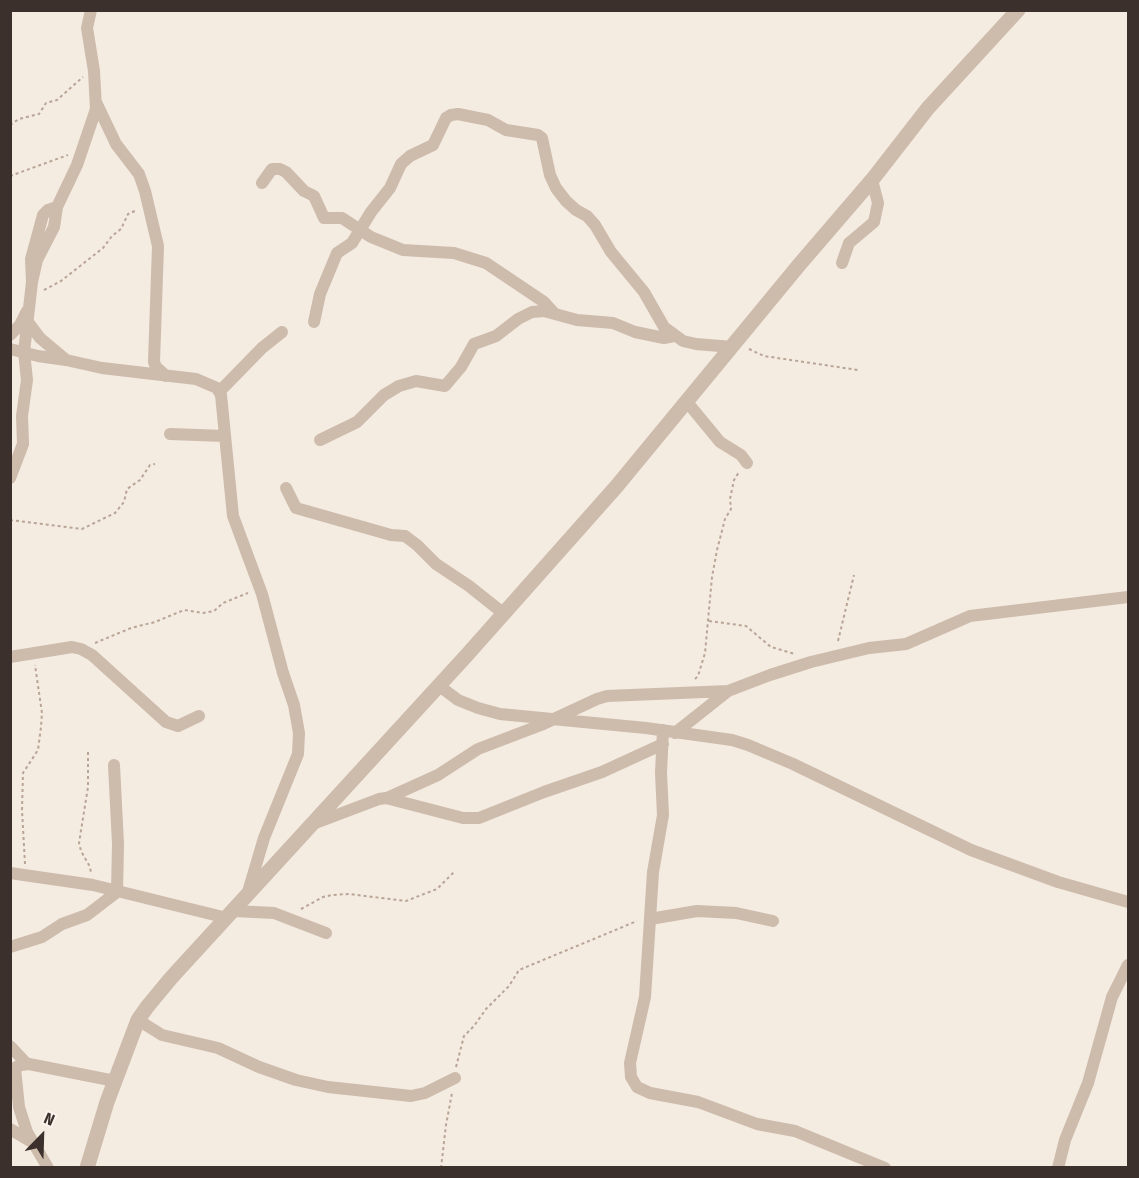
<!DOCTYPE html>
<html>
<head>
<meta charset="utf-8">
<style>
	body { margin:0 }
	#map { position:relative; width:1139px; height:1178px; overflow:hidden; background:#f4ebe1; font-family:"Fira Sans Condensed",sans-serif }
	canvas { display:block }
	.frame { position:absolute; inset:0; border:12px solid #3b302b; pointer-events:none }
	.north { position:absolute; left:12px; top:1106px; width:60px; height:60px; -webkit-text-stroke:4px #fbf5ee; paint-order:stroke; rotate:23deg; font-size:16px; font-weight:700; line-height:24px; text-align:center; color:#3b302b }
	.north::after { content:''; display:block; margin:auto; width:21px; height:27px; background:#3b302b; clip-path:polygon(50% 0,100% 100%,50% 72%,0 100%) }
</style>
</head>
<body>
<div id="map">
<canvas width="1139" height="1178"></canvas>
<div class="frame"></div>
<div class="north">N</div>
</div>
<script>
const context = document.querySelector('canvas').getContext('2d');
context.lineJoin = 'round';
function poly(rows) {
  const path = new Path2D();
  for (const r of rows) {
    path.moveTo(r[0], r[1]);
    for (let i = 2; i < r.length; i += 2) path.lineTo(r[i], r[i + 1]);
  }
  return path;
}
function strokePath(path, color, width, dash) {
  context.strokeStyle = color;
  context.lineWidth = width;
  context.lineCap = dash ? 'butt' : 'round';
  context.setLineDash(dash || []);
  context.stroke(path);
}
strokePath(poly([
	[10,125,19,119,39,114,46,103,57,100,83,77],
	[10,176,68,155],
	[44,290,61,281,103,248,112,236,121,229,128,214,137,210],
	[749,349,764,356,858,370],
	[10,520,82,529,115,513,124,502,127,489,140,480,150,465,155,464],
	[709,621,746,626,771,647,795,654],
	[838,641,854,575],
	[95,643,131,628,155,622,184,610,203,613,214,611,223,603,248,593],
	[695,679,698,676,705,653,712,577,717,550,725,519,731,509,730,499,734,480,739,472],
	[88,752,88,787,79,843,81,851,90,867,91,873],
	[25,864,22,810,23,773,38,750,41,727,42,713,35,665],
	[301,909,323,897,332,895,349,894,406,901,437,889,455,871],
	[456,1067,464,1036,474,1026,486,1009,509,986,519,970,637,921],
	[441,1168,446,1125,452,1093]
]), '#b9a596', 2, [3, 3]);
strokePath(poly([
	[96,102,116,144,139,174,145,191,158,246,154,362,156,367,166,376],
	[262,183,272,169,280,169,286,172,304,191,314,196,324,218,342,218,371,237,403,250,454,253,486,263,544,302,554,313],
	[842,263,849,243,874,222,878,203,872,180],
	[32,282,37,260,54,227,57,207,77,165,96,109,94,71,87,28,91,10],
	[28,322,40,338,65,359],
	[314,322,320,294,337,253,352,243,371,212,390,188,401,164,410,156,433,145,446,118,451,115,458,114,488,120,506,130,538,135,542,138,550,175,556,188,566,201,576,210,587,216,595,225,611,252,644,292,664,327,683,341,696,344,732,347],
	[10,335,20,325,27,311],
	[10,349,38,356,66,360,102,368,196,379,217,388,221,395,233,516,262,594,283,673,294,705,299,733,298,754,264,838,248,892],
	[219,392,262,348,282,332],
	[687,402,720,442,741,455,747,463],
	[170,434,224,436],
	[320,440,357,422,384,395,399,386,416,381,445,386,461,367,474,344,496,336,518,319,532,312,544,311,577,320,613,323,635,332,664,338,674,336],
	[10,478,23,444,22,416,27,380,24,352,32,282,31,259,43,215,48,210,57,207],
	[286,488,296,508,391,535,405,536,417,545,436,564,469,586,503,613],
	[10,657,72,647,81,649,92,655,166,722,178,726,199,716],
	[438,685,458,700,478,708,500,714,646,728,732,740,748,745,793,764,971,850,1058,882,1128,902],
	[663,730,661,773,663,815,653,872,645,997,630,1063,631,1077,637,1087,650,1093,698,1102,757,1124,795,1131,885,1168],
	[675,733,728,691,770,675,811,662,869,648,906,644,970,616,1128,597],
	[387,798,438,775,478,749,541,725,597,699,607,696,728,691],
	[313,824,379,799,386,798,463,818,479,818,544,792,602,772,663,744],
	[10,873,93,885,227,918],
	[234,911,274,913,326,933],
	[650,919,697,911,736,913,773,921],
	[10,947,42,937,62,924,87,915,117,892,118,844,114,765],
	[138,1020,162,1035,218,1048,259,1067,296,1080,328,1087,411,1096,425,1093,455,1078],
	[10,1046,27,1064],
	[15,1068,19,1107,27,1132,48,1168],
	[10,1070,21,1065,29,1064,115,1081],
	[10,1129,32,1142],
	[1058,1168,1065,1140,1088,1083,1112,997,1128,965]
]), '#cdbbac', 12);
strokePath(poly([
	[87,1168,107,1102,138,1020,147,1007,171,978,466,656,616,487,799,265,872,180,928,108,1018,10]
]), '#cdbbac', 15);
</script>
</body>
</html>
